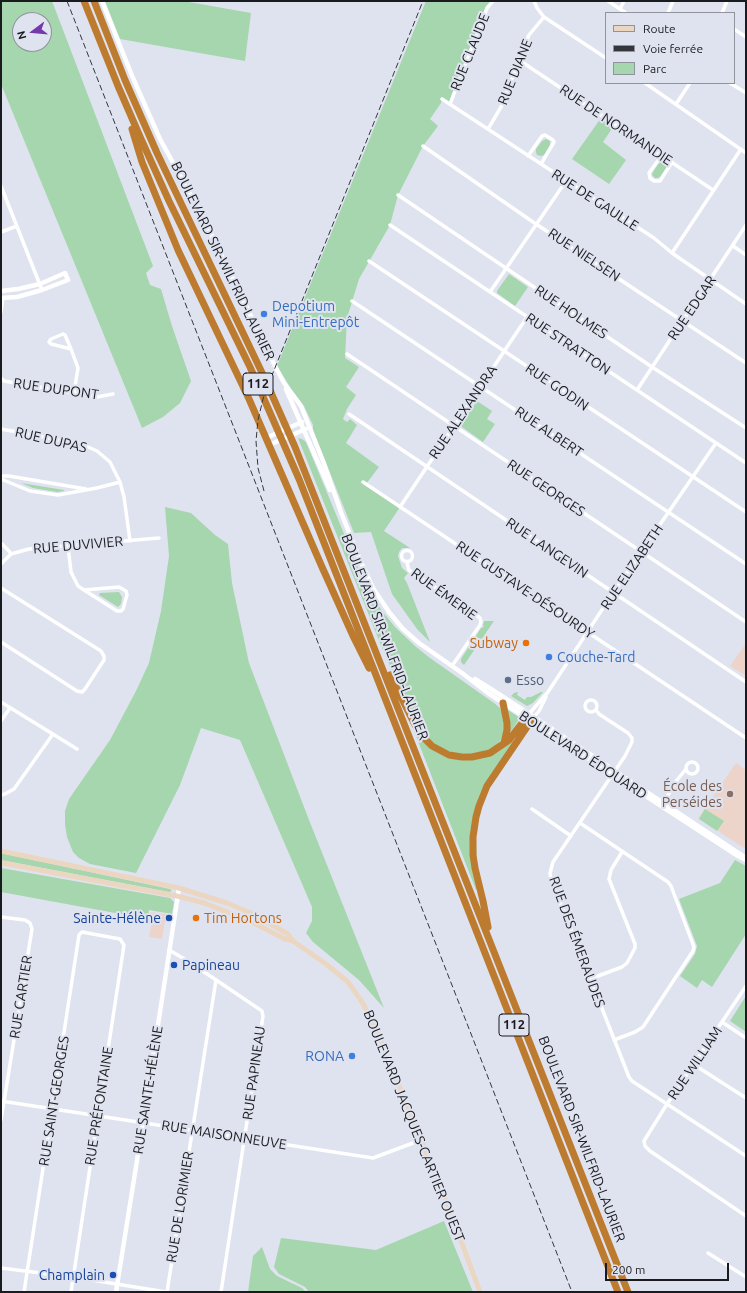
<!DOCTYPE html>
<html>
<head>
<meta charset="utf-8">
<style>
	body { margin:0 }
	#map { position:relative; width:747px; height:1293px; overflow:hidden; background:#dfe3ef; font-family:Ubuntu,sans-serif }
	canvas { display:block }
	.frame { position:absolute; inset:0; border:2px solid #1a1b1f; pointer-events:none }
	.legend { position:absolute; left:605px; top:12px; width:130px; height:72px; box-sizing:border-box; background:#dfe3ef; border:1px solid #90939c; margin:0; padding:5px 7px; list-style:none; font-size:12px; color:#1a1b1f }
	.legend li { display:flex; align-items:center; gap:8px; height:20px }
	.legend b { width:20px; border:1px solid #90939c }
	.north { position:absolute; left:12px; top:12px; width:40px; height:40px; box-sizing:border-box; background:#dfe3ef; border:1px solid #90939c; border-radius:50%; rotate:254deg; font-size:11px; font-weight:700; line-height:16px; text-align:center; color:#1a1b1f }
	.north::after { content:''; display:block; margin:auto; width:14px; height:18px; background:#7638ad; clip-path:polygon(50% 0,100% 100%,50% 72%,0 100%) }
	.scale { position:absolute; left:605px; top:1263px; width:124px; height:18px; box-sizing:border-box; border:2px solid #1a1b1f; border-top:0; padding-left:5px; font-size:12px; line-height:14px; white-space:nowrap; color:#1a1b1f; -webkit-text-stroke:3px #dfe3ef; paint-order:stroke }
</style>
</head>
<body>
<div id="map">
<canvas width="747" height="1293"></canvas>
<div class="frame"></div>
<ul class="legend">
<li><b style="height:5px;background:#ebd7c1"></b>Route</li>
<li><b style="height:5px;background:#34363b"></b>Voie ferrée</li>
<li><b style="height:11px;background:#a5d6ad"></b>Parc</li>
</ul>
<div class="north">N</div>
<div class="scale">200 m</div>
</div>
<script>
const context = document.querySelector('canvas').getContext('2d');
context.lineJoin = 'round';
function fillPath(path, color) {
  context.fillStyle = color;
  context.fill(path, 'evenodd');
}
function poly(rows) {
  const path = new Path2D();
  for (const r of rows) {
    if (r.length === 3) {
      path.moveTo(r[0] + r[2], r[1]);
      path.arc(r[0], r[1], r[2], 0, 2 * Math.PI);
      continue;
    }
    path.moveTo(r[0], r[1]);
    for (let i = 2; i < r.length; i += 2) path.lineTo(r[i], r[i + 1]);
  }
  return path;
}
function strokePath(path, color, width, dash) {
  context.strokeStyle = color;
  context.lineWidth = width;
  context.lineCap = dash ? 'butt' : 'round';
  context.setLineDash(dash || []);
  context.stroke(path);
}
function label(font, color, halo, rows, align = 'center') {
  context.font = font + ' Ubuntu,sans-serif';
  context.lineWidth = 4;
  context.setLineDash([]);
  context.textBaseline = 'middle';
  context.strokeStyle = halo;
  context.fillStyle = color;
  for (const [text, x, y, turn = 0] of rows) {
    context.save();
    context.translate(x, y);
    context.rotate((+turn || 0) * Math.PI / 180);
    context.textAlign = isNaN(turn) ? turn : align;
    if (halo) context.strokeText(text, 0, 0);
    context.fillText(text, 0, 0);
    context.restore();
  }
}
fillPath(poly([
	[746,643,746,676,730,666],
	[736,763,746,770,746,845,744,848,698,818],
	[150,912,166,914,162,939,149,937,152,920,149,919]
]), '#ecd4cb');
fillPath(poly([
	[1,1,52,1,153,266,146,273,150,285,161,289,172,326,191,381,180,403,163,417,142,428,1,84],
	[20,20,44,20,44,44,20,44],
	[105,1,183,1,251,13,245,61,120,39],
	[426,1,493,1,487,8,450,104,442,99,441,103,430,119,438,126,423,146,398,195,390,225,359,279,347,318,345,358,359,367,346,387,356,395,347,409,343,419,347,422,350,419,357,425,346,443,379,467,366,484,400,507,384,531,410,548,402,548,399,552,398,556,402,568,408,573,404,578,407,583,430,642,417,629,392,594,371,532,354,533,313,430,313,425,304,406,292,390,277,366],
	[601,118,613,127,603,142,626,160,609,184,572,159],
	[546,139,550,141,550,146,544,155,541,156,537,155,536,152,536,149,542,141],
	[662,161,666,163,667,167,660,177,657,178,655,178,652,175,653,172,659,163],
	[509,274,528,287,515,306,497,293,497,291],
	[477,401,492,411,487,419,495,424,483,442,462,427,461,425],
	[298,438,302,439,306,442,362,577,370,593,382,611,395,627,415,646,430,658,494,703,500,708,504,716,506,724,501,740,493,749,472,754,454,753,441,748,429,740,419,727,398,684,380,643],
	[21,483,64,490,64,491,57,492,33,488],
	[165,507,191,513,215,535,228,544,232,583,249,663,309,820,384,1008,359,980,313,942,306,933,312,921,312,907,240,740,201,728,180,785,136,873,90,864,79,858,73,852,67,837,65,824,65,811,69,799,110,740,136,691,149,663,161,611,169,556],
	[119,592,122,597,121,604,118,607,99,595,100,593],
	[484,621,494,621,464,665,461,662,461,659,481,628,482,628,484,626,483,625],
	[518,692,517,695,525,700,527,697,531,697,541,692,543,692,533,703,527,706,511,696,514,693],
	[508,710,520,718,507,737],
	[416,730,430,746,473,759,512,739,514,740,475,815,478,889,476,890,414,731],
	[705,809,724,821,717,831,699,819],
	[1,853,170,889,172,891,169,892,1,860],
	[735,860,746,866,746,934,712,987,702,980,697,988,680,976,695,954,697,946,679,899,720,883],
	[1,868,170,898,174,902,172,914,149,910,148,919,1,892],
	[746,996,746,1032,730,1021],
	[444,1221,473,1292,309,1292,305,1287,279,1274,274,1267,281,1238,376,1250],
	[262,1247,270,1269,277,1276,302,1288,306,1292,248,1292,253,1256]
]), '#a5d6ad');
strokePath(poly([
	[534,1,537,8,544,17,606,58],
	[608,1,626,13],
	[620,9,624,1],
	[668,13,673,1],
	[722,13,727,1],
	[734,29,746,37],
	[519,60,713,190],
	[645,83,746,153],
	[730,83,746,93],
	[442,99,654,238,672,253,746,304],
	[450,104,487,8,493,1],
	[676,104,690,83],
	[488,129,501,107,529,35,544,17],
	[423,146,533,222,746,363],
	[662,155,649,173,650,178,654,181,660,181,672,162],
	[528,156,542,136,545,135,553,140,554,142,541,164],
	[1,186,42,290],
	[398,195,652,367,746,428],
	[390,225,746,463],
	[1,232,17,226],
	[733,246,746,255],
	[672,253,741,149],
	[369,261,746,512],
	[490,292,566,181],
	[352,301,746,564],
	[1,312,3,298],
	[63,334,65,335,71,349,51,344,49,342,51,339,63,334],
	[71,349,78,368,74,393],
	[347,354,746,622],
	[1,378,4,381,97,397,113,394],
	[637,390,746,225],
	[349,414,746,682],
	[1,429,81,444,97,451,110,462,120,482,124,497,130,541],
	[1,476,9,476,86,489],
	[1,479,30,491,58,495,97,488,120,482],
	[363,482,746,738],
	[400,507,527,317],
	[1,543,9,551,11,554],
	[68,546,71,572,78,586,84,590,117,611,121,611,123,609,127,595,126,591,119,587,84,590],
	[407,556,5.5],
	[407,562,408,567,409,570,471,611,480,618,481,622,480,625,452,666],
	[1,564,11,554,29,549,159,538],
	[1,588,101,651,104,656,104,660,85,689,82,692,77,691,1,642],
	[591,706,6],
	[1,702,77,749],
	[596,710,599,714,628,733,632,738,632,742,625,756,553,862,550,873,551,879,629,1077,632,1081,746,1156],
	[529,714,548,692,613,593,716,443],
	[534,717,539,711,546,697],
	[1,721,10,708],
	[692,768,6],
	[1,795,5,794,14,789,53,734],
	[662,805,677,780,686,769],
	[532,809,571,836],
	[580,823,668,882,671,886,694,947,693,951,643,1027,635,1032,614,1040],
	[1,917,25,920,30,923,32,929,1,1120],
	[169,950,188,961,262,1011,263,1016,221,1292],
	[590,979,622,967,627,963,635,948,635,944,609,879,611,870,622,852],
	[746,986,667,1104,644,1141,645,1146,650,1151,746,1216],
	[722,1022,746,1038],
	[693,1064,746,1098],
	[1,1101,373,1158,421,1140],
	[708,1253,746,1277],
	[1,1268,73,1277,166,1292],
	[24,1292,79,935,82,932,120,939,124,945,71,1292],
	[167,1292,216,980]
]), '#fff', 3.5);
strokePath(poly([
	[102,1,133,78,160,139,207,225,275,366,284,383,301,406,323,461,342,515,361,562,373,588,389,612,403,629,419,643,462,673,488,693,738,856,746,860],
	[1,291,18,289,40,284,65,273,68,280,42,290,17,297,1,298],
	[286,389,330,490],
	[266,438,302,422],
	[269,445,306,429],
	[475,679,491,689,558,733,746,858],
	[116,1292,143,1123,179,888]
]), '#fff', 4.5);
strokePath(poly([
	[1,851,179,888,227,903,253,914,288,934,293,941,326,964,348,982,362,1002,375,1026,450,1211,480,1292],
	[1,863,13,865,177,896,204,903,248,920,285,939,293,941]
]), '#ebd7c1', 5);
strokePath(poly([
	[84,1,118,86,141,139,169,201,250,367,299,479,618,1292],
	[94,1,125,80,157,153,265,379,295,447,628,1292],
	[132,129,142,162,178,250,249,399,322,567,354,638,369,668],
	[390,675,415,725,421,735,432,746,449,755,462,757,472,757,490,753,509,740,526,718],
	[503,703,507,723,507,730,504,743],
	[488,927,483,901,475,868,473,855,473,837,476,817,479,806,487,786,531,721]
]), '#bd7b30', 7);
strokePath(poly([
	[67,1,572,1292],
	[264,491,258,468,256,441,258,420,264,395,423,1]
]), '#34363b', 1, [6, 3]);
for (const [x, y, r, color] of [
	[264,314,4,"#3f7fe0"],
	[526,643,4,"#e8710a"],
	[549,657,4,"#3f7fe0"],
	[508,680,4,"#5c6f8a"],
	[730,794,4,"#8d6e63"],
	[169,918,4,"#1a4fb4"],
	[196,918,4,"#e8710a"],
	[174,965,4,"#1a4fb4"],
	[352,1056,4,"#3f7fe0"],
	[113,1275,4,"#1a4fb4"]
]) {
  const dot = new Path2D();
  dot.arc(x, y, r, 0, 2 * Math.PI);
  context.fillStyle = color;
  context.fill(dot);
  strokePath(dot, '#dfe3ef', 1.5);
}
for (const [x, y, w] of [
	[258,384,30],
	[514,1025,30]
]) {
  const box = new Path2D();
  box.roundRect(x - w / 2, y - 11, w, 22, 3);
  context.fillStyle = '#dfe3ef';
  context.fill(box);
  strokePath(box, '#1a1b1f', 1);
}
label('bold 13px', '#1a1b1f', null, [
	["112",258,384],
	["112",514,1025]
]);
label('14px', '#1a1b1f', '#dfe3ef', [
	["RUE CLAUDE",470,52,-68],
	["RUE DIANE",515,72,-68],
	["RUE DE NORMANDIE",616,125,34],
	["RUE DE GAULLE",595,200,33],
	["RUE NIELSEN",584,255,34],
	["BOULEVARD SIR-WILFRID-LAURIER",223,261,64],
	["RUE EDGAR",692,308,-56],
	["RUE HOLMES",571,312,34],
	["RUE STRATTON",568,344,34],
	["RUE GODIN",557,387,34],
	["RUE DUPONT",56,389,8],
	["RUE ALEXANDRA",463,412,-56],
	["RUE ALBERT",549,432,34],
	["RUE DUPAS",51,440,13],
	["RUE GEORGES",546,488,34],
	["RUE DUVIVIER",78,545,-5],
	["RUE LANGEVIN",547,548,34],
	["RUE ELIZABETH",632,567,-56],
	["RUE GUSTAVE-DÉSOURDY",525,590,34],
	["RUE ÉMERIE",444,594,36],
	["BOULEVARD SIR-WILFRID-LAURIER",385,637,69],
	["BOULEVARD ÉDOUARD",583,755,33],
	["RUE DES ÉMERAUDES",577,942,70],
	["RUE CARTIER",21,997,-81],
	["RUE WILLIAM",695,1063,-56],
	["RUE PAPINEAU",254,1073,-82],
	["RUE SAINTE-HÉLÈNE",148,1090,-81],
	["RUE SAINT-GEORGES",54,1101,-81],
	["RUE PRÉFONTAINE",99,1106,-81],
	["BOULEVARD JACQUES-CARTIER OUEST",414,1126,68],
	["RUE MAISONNEUVE",224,1135,9],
	["BOULEVARD SIR-WILFRID-LAURIER",582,1139,69],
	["RUE DE LORIMIER",180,1207,-81]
]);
label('14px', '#366cbe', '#dfe3ef', [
	["Depotium",272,306],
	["Mini-Entrepôt",272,322],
	["Couche-Tard",557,657],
	["RONA",344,1056,"right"]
], 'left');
label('14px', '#c56008', '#dfe3ef', [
	["Subway",518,643],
	["Tim Hortons",204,918,"left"]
], 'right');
label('14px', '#4e5e75', '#dfe3ef', [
	["Esso",516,680]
], 'left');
label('14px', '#785e54', '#dfe3ef', [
	["École des",722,786],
	["Perséides",722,802]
], 'right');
label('14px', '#164399', '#dfe3ef', [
	["Sainte-Hélène",161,918],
	["Papineau",182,965,"left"],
	["Champlain",105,1275]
], 'right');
</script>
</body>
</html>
